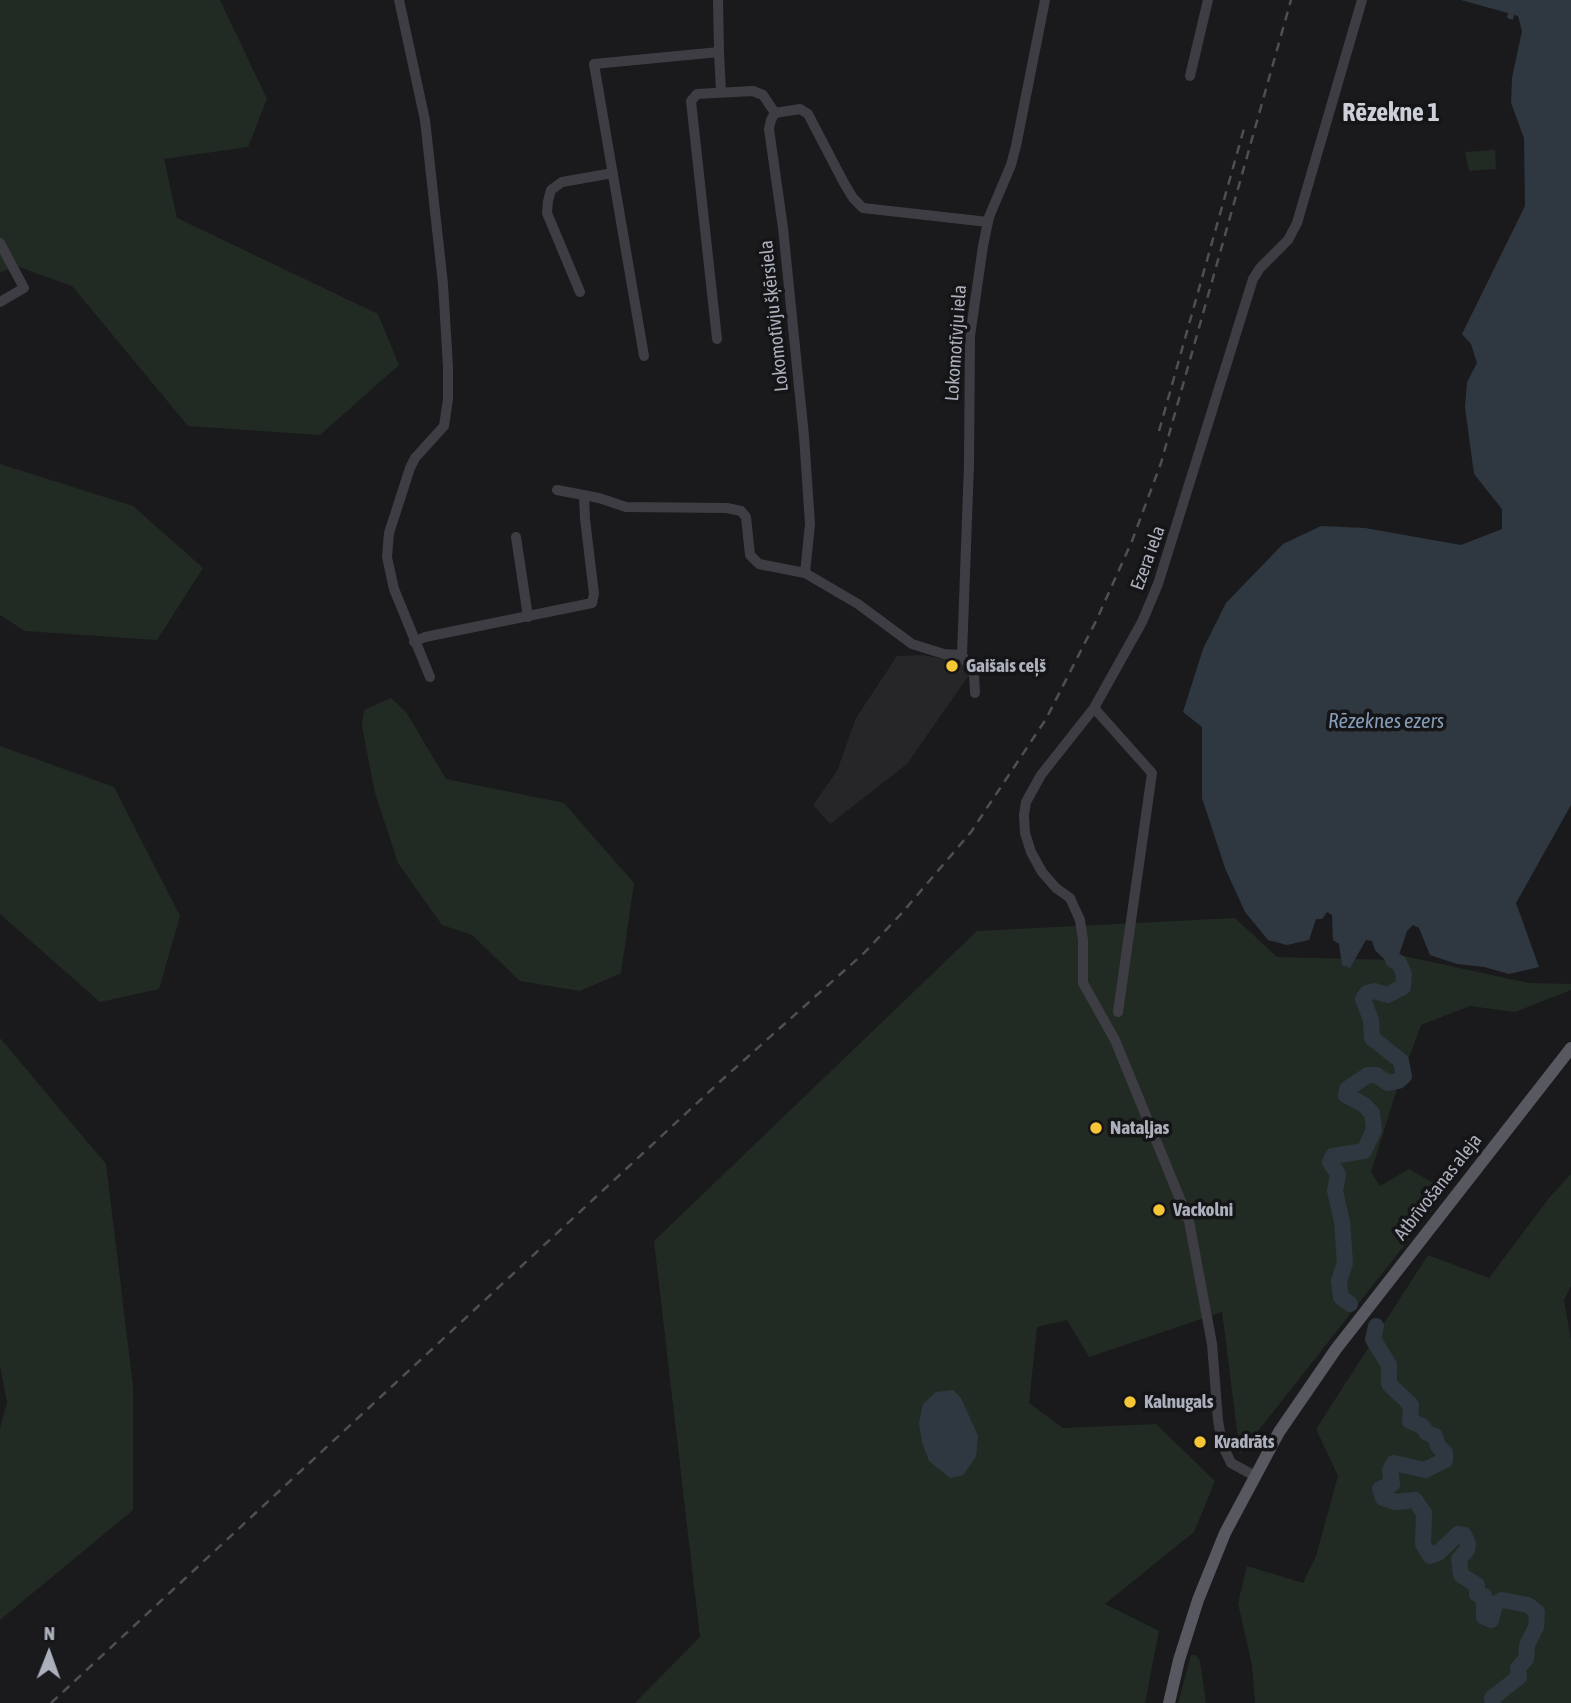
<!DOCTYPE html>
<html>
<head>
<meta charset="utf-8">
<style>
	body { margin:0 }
	#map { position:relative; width:1571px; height:1703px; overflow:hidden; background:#1a1a1c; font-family:"Asap Condensed",sans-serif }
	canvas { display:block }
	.north { position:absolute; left:14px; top:1619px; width:70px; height:70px; -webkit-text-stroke:5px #151517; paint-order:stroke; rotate:1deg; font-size:19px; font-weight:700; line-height:28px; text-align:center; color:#acb0bc }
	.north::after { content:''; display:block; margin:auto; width:24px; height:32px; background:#acb0bc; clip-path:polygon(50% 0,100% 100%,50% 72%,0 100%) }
</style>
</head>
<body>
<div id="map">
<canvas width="1571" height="1703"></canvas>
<div class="north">N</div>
</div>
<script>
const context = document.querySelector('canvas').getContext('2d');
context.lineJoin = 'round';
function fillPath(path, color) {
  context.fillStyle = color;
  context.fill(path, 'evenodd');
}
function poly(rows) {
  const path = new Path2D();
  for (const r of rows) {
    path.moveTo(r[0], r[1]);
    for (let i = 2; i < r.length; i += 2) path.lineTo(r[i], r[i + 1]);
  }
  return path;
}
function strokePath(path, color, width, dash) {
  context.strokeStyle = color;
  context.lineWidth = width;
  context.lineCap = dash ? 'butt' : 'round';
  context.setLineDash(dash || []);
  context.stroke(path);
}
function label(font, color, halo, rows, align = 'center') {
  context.font = font + ' "Asap Condensed",sans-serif';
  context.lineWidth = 7;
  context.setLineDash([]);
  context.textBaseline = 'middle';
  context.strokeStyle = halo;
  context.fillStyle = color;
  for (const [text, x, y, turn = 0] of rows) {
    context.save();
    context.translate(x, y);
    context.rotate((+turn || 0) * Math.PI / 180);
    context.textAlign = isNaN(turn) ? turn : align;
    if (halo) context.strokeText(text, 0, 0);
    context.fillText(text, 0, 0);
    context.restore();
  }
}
fillPath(poly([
	[922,655,976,665,907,764,830,824,813,805,837,771,856,718,897,656]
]), '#262629');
fillPath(poly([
	[0,0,220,0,267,99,248,147,164,159,177,218,378,314,399,365,320,435,188,426,72,286,16,266,0,273],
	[1495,150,1496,169,1469,171,1465,152],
	[0,464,133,506,203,568,157,640,25,631,0,615],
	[391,698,406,712,446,779,564,803,634,883,621,973,580,991,520,981,472,935,442,925,398,863,375,793,362,726,364,710],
	[0,746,114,787,180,916,159,989,100,1002,0,914],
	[1235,918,1277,957,1393,960,1399,955,1529,983,1571,984,1571,990,1515,1012,1470,1006,1421,1025,1395,1095,1371,1172,1380,1186,1409,1169,1447,1191,1240,1454,1222,1312,1089,1357,1067,1320,1037,1327,1029,1403,1063,1428,1156,1424,1215,1481,1194,1532,1105,1604,1159,1631,1145,1703,635,1703,700,1637,654,1241,977,931],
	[0,1038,106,1164,133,1386,133,1510,0,1620,0,1428,7,1403,0,1365],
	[1571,1174,1571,1286,1564,1300,1571,1340,1571,1703,1255,1703,1252,1665,1238,1603,1247,1566,1303,1583,1316,1556,1338,1476,1316,1429,1428,1255,1489,1278,1549,1198],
	[1191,1655,1196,1655,1200,1661,1206,1703,1178,1703]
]), '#212b23');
fillPath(poly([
	[1461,0,1571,0,1571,805,1516,903,1539,967,1509,974,1484,967,1457,964,1430,955,1419,928,1413,925,1407,931,1399,955,1393,960,1385,960,1375,950,1372,941,1366,940,1350,968,1342,965,1339,944,1333,940,1332,915,1327,912,1322,919,1316,919,1309,940,1287,945,1268,940,1245,912,1225,868,1202,798,1202,727,1183,712,1203,649,1226,603,1283,544,1321,526,1365,528,1461,545,1502,529,1502,509,1474,474,1465,407,1467,382,1477,363,1471,344,1462,334,1525,206,1524,138,1511,103,1512,78,1522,31,1518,16,1514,15,1513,20,1507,18,1508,13],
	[953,1390,961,1398,978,1436,976,1457,963,1475,950,1478,929,1461,922,1442,919,1423,923,1404,936,1392]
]), '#2f3841');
strokePath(poly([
	[1350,1304,1341,1297,1339,1281,1345,1263,1342,1222,1335,1191,1338,1174,1330,1162,1333,1156,1364,1151,1374,1130,1372,1113,1364,1105,1346,1095,1347,1089,1368,1075,1376,1075,1388,1083,1398,1081,1404,1076,1401,1061,1372,1038,1371,1020,1363,999,1367,993,1375,991,1387,995,1403,987,1404,974,1399,963,1393,960],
	[1376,1326,1373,1339,1389,1365,1389,1384,1411,1405,1410,1421,1422,1426,1427,1433,1435,1436,1438,1446,1445,1453,1445,1460,1425,1470,1394,1463,1390,1470,1392,1484,1380,1489,1383,1498,1396,1502,1415,1500,1424,1513,1423,1544,1430,1556,1438,1553,1458,1534,1464,1535,1468,1544,1467,1550,1459,1559,1461,1575,1477,1585,1477,1594,1484,1596,1484,1617,1491,1620,1495,1604,1502,1600,1528,1605,1537,1612,1536,1627,1527,1645,1526,1659,1518,1668,1519,1677,1492,1698,1493,1703]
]), '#2f3841', 16);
strokePath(poly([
	[399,0,425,120,443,284,448,367,448,399,444,426,415,458,410,468,389,533,387,557,394,589,430,677],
	[719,52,721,92],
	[1190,76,1208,0],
	[0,243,24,288,0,302],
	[580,292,547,213,548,201,551,190,562,182,613,173],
	[717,339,691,101,697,94,753,91,763,95,775,113],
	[644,356,594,64,719,52,718,0],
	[557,490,599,498,626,507,727,508,741,511,746,517,750,555,759,564,805,573,858,604,912,644,944,654,962,655],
	[516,537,528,617],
	[805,573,810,524,804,436,783,228,769,129,771,120,775,113,800,109,808,114,844,183,853,198,863,208,988,222],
	[414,642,425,637,592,603,594,594,585,519,584,496],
	[975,693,974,675,962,655,969,464,970,336,983,246,989,217,1011,165,1016,146,1045,0],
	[1094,708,1152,773,1118,1012],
	[1255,1476,1231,1463,1222,1444,1218,1420,1212,1344,1189,1221,1115,1040,1083,983,1083,940,1080,920,1070,898,1056,888,1042,872,1031,852,1025,833,1024,815,1026,802,1041,775,1094,708,1142,622,1158,584,1253,279,1260,268,1288,240,1297,223,1362,0]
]), '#3d3d43', 10);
strokePath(poly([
	[1169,1703,1179,1660,1198,1600,1225,1533,1279,1432,1336,1349,1571,1048]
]), '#575860', 12);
strokePath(poly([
	[1159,431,1245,125],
	[51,1703,724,1078,864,953,902,913,971,832,1046,719,1097,619,1132,541,1161,463,1291,0]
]), '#4e4f56', 2.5, [9, 7]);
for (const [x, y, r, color] of [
	[952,666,7,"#f7c637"],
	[1096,1128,7,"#f7c637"],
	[1159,1210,7,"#f7c637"],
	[1130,1402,7,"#f7c637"],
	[1200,1442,7,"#f7c637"]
]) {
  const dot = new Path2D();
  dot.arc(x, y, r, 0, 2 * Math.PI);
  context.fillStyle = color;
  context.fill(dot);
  strokePath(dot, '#151517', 2.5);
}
label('19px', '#acb0bc', '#151517', [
	["Lokomotīvju šķērsiela",774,316,-96],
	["Lokomotīvju iela",956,343,-86],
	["Ezera iela",1148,558,-70],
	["Atbrīvošanas aleja",1438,1187,-52]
]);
label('bold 19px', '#acb0bc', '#151517', [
	["Gaišais ceļš",966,666],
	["Nataļjas",1110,1128],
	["Vackolni",1173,1210],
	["Kalnugals",1144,1402],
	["Kvadrāts",1214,1442]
], 'left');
label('italic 21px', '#839bb7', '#151517', [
	["Rēzeknes ezers",1386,721]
]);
label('bold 26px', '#cdcfd8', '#151517', [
	["Rēzekne 1",1391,113]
]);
</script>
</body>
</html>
